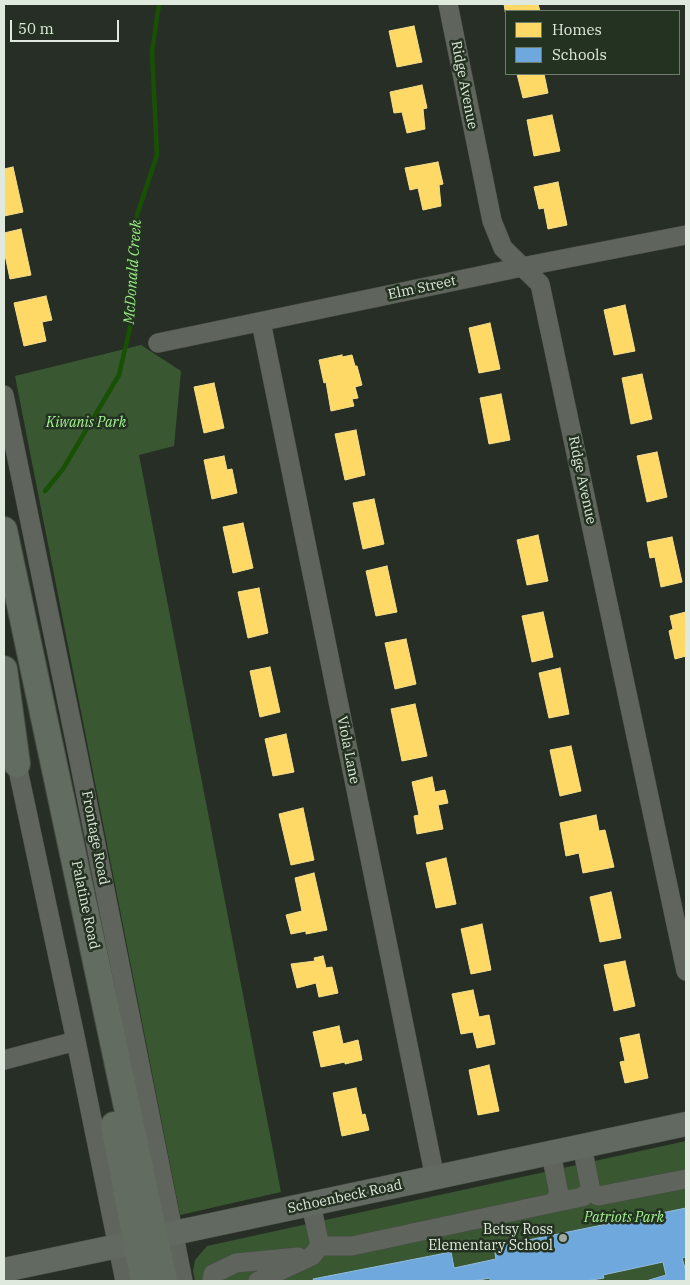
<!DOCTYPE html>
<html>
<head>
<meta charset="utf-8">
<style>
	body { margin:0 }
	#map { position:relative; width:690px; height:1285px; overflow:hidden; background:#272e25; font-family:"IBM Plex Serif",serif }
	canvas { display:block }
	.frame { position:absolute; inset:0; border:5px solid #e0e9de; pointer-events:none }
	.legend { position:absolute; left:505px; top:10px; width:175px; height:65px; box-sizing:border-box; background:#243221; border:1px solid #6f7b6d; margin:0; padding:6px 9px; list-style:none; font-size:15px; color:#e0e9de }
	.legend li { display:flex; align-items:center; gap:10px; height:25px }
	.legend b { width:25px; border:1px solid #6f7b6d }
	.scale { position:absolute; left:10px; top:20px; width:109px; height:22px; box-sizing:border-box; border:2px solid #e0e9de; border-top:0; padding-left:6px; font-size:15px; line-height:18px; white-space:nowrap; color:#e0e9de; -webkit-text-stroke:4px #243221; paint-order:stroke }
</style>
</head>
<body>
<div id="map">
<canvas width="690" height="1285"></canvas>
<div class="frame"></div>
<ul class="legend">
<li><b style="height:14px;background:#ffd966"></b>Homes</li>
<li><b style="height:14px;background:#6fa8dc"></b>Schools</li>
</ul>
<div class="scale">50 m</div>
</div>
<script>
const context = document.querySelector('canvas').getContext('2d');
context.lineJoin = 'round';
function fillPath(path, color) {
  context.fillStyle = color;
  context.fill(path, 'evenodd');
}
function poly(rows) {
  const path = new Path2D();
  for (const r of rows) {
    path.moveTo(r[0], r[1]);
    for (let i = 2; i < r.length; i += 2) path.lineTo(r[i], r[i + 1]);
  }
  return path;
}
function strokePath(path, color, width, dash) {
  context.strokeStyle = color;
  context.lineWidth = width;
  context.lineCap = dash ? 'butt' : 'round';
  context.setLineDash(dash || []);
  context.stroke(path);
}
function label(font, color, halo, rows, align = 'center') {
  context.font = font + ' "IBM Plex Serif",serif';
  context.lineWidth = 5;
  context.setLineDash([]);
  context.textBaseline = 'middle';
  context.strokeStyle = halo;
  context.fillStyle = color;
  for (const [text, x, y, turn = 0] of rows) {
    context.save();
    context.translate(x, y);
    context.rotate((+turn || 0) * Math.PI / 180);
    context.textAlign = isNaN(turn) ? turn : align;
    if (halo) context.strokeText(text, 0, 0);
    context.fillText(text, 0, 0);
    context.restore();
  }
}
fillPath(poly([
	[141,345,181,371,174,446,139,455,281,1192,180,1215,15,376],
	[686,1141,686,1281,195,1281,193,1271,195,1260,207,1246]
]), '#395832');
const homes = poly([
	[504,4,538,4,540,11,506,11,506,16,504,4],
	[414,26,422,62,397,67,389,31,414,26],
	[517,74,544,74,548,93,523,98,517,74],
	[422,85,427,108,423,109,425,129,407,133,402,112,394,113,390,92,422,85],
	[552,115,560,151,534,156,527,120,552,115],
	[438,162,443,184,439,185,441,206,423,210,418,188,410,190,405,168,438,162],
	[13,167,23,212,4,216,4,169,13,167],
	[558,182,567,225,548,229,544,208,539,209,534,187,558,182],
	[21,229,31,275,10,279,4,250,4,233,21,229],
	[46,296,52,320,42,322,46,341,24,346,14,303,46,296],
	[625,305,635,351,614,355,604,310,625,305],
	[490,323,500,369,479,373,469,328,490,323],
	[342,355,342,357,352,355,355,366,357,366,362,385,355,387,358,398,352,399,354,406,331,411,326,382,324,383,319,360,342,355],
	[642,374,652,419,631,424,622,378,642,374],
	[214,383,224,428,204,433,194,387,214,383],
	[501,394,510,440,489,444,480,398,501,394],
	[356,430,365,475,345,480,335,434,356,430],
	[657,452,667,497,647,502,637,456,657,452],
	[224,456,227,470,232,469,237,493,212,499,204,460,224,456],
	[374,499,384,544,363,549,353,503,374,499],
	[243,523,253,568,233,573,223,527,243,523],
	[538,535,548,581,527,585,517,540,538,535],
	[672,537,682,582,661,587,655,557,650,558,647,542,672,537],
	[387,566,397,612,376,616,366,571,387,566],
	[259,588,268,633,248,638,238,592,259,588],
	[543,612,553,657,532,662,522,616,543,612],
	[686,612,686,656,675,659,669,631,673,629,670,616,686,612],
	[406,639,416,684,395,689,385,643,406,639],
	[270,667,280,712,260,717,250,671,270,667],
	[560,668,569,714,549,718,539,673,560,668],
	[415,704,427,756,402,761,391,709,415,704],
	[286,734,294,772,273,776,265,739,286,734],
	[571,746,581,791,560,796,550,750,571,746],
	[432,777,435,792,445,790,448,803,438,805,443,829,417,834,414,816,419,815,412,782,432,777],
	[303,808,314,860,291,865,279,814,303,808],
	[596,815,599,831,605,830,614,867,583,873,579,853,566,856,560,823,596,815],
	[446,858,456,904,436,908,426,863,446,858],
	[314,873,327,930,306,934,306,931,291,934,286,915,302,911,295,878,314,873],
	[611,892,621,938,600,942,590,897,611,892],
	[482,924,491,970,471,974,461,929,482,924],
	[323,956,326,968,332,967,338,993,319,997,316,983,297,988,291,964,315,961,314,958,323,956],
	[625,961,635,1006,614,1011,604,965,625,961],
	[473,990,479,1017,489,1015,495,1044,477,1048,473,1032,461,1034,452,994,473,990],
	[339,1026,343,1044,358,1040,362,1060,345,1064,345,1062,321,1067,313,1032,339,1026],
	[639,1034,648,1078,625,1083,620,1062,625,1061,620,1038,639,1034],
	[489,1065,499,1111,478,1115,469,1070,489,1065],
	[356,1088,362,1115,365,1114,369,1130,342,1136,333,1093,356,1088]
]);
fillPath(homes, '#ffd966');
strokePath(homes, '#f6de8a', 1);
const schools = poly([
	[686,1208,686,1257,682,1258,686,1271,686,1281,646,1281,666,1275,663,1262,603,1275,604,1278,586,1281,490,1281,490,1278,473,1281,314,1281,313,1279,451,1252,454,1268,496,1259,494,1247,686,1208]
]);
fillPath(schools, '#6fa8dc');
strokePath(schools, '#91bcdd', 1);
strokePath(poly([
	[45,491,63,469,119,375,130,328,137,215,157,155,152,52,159,4]
]), '#185104', 4.5);
const minor = poly([
	[448,4,492,221,503,248,540,284,686,971],
	[261,322,435,1178],
	[158,343,522,267,686,235],
	[4,395,77,750,183,1281],
	[14,751,76,1041,125,1281],
	[4,1060,76,1041],
	[582,1146,591,1191,598,1196,686,1179],
	[553,1203,582,1197,591,1191],
	[320,1246,352,1246,553,1203,559,1194,551,1153],
	[212,1281,213,1274,236,1263,298,1257],
	[258,1281,312,1256,320,1246,311,1204]
]);
const major = poly([
	[4,1270,118,1246,174,1233,686,1124]
]);
const highway = poly([
	[4,530,164,1281],
	[4,669,17,764],
	[114,1125,144,1281]
]);
strokePath(minor, '#464c44', 20);
strokePath(major, '#464c44', 25);
strokePath(highway, '#464c44', 28);
strokePath(minor, '#5f645d', 19);
strokePath(major, '#626960', 24);
strokePath(highway, '#636c60', 26);
for (const [x, y, r, color] of [
	[563,1238,5,"#9fa89d"]
]) {
  const dot = new Path2D();
  dot.arc(x, y, r, 0, 2 * Math.PI);
  context.fillStyle = color;
  context.fill(dot);
  strokePath(dot, '#243221', 2);
}
label('14px', '#e0e9de', '#243221', [
	["Ridge Avenue",464,85,79],
	["Elm Street",422,288,-12],
	["Ridge Avenue",582,480,78],
	["Viola Lane",348,750,79],
	["Frontage Road",95,838,79],
	["Palatine Road",85,905,78],
	["Schoenbeck Road",345,1197,-12]
]);
label('italic 14px', '#a3f691', '#243221', [
	["Kiwanis Park",86,423],
	["Patriots Park",624,1218]
]);
label('14px', '#e0e9de', '#243221', [
	["Betsy Ross",553,1230],
	["Elementary School",553,1246]
], 'right');
label('italic 15px', '#9aeb87', '#243221', [
	["McDonald Creek",133,272,-86]
]);
</script>
</body>
</html>
